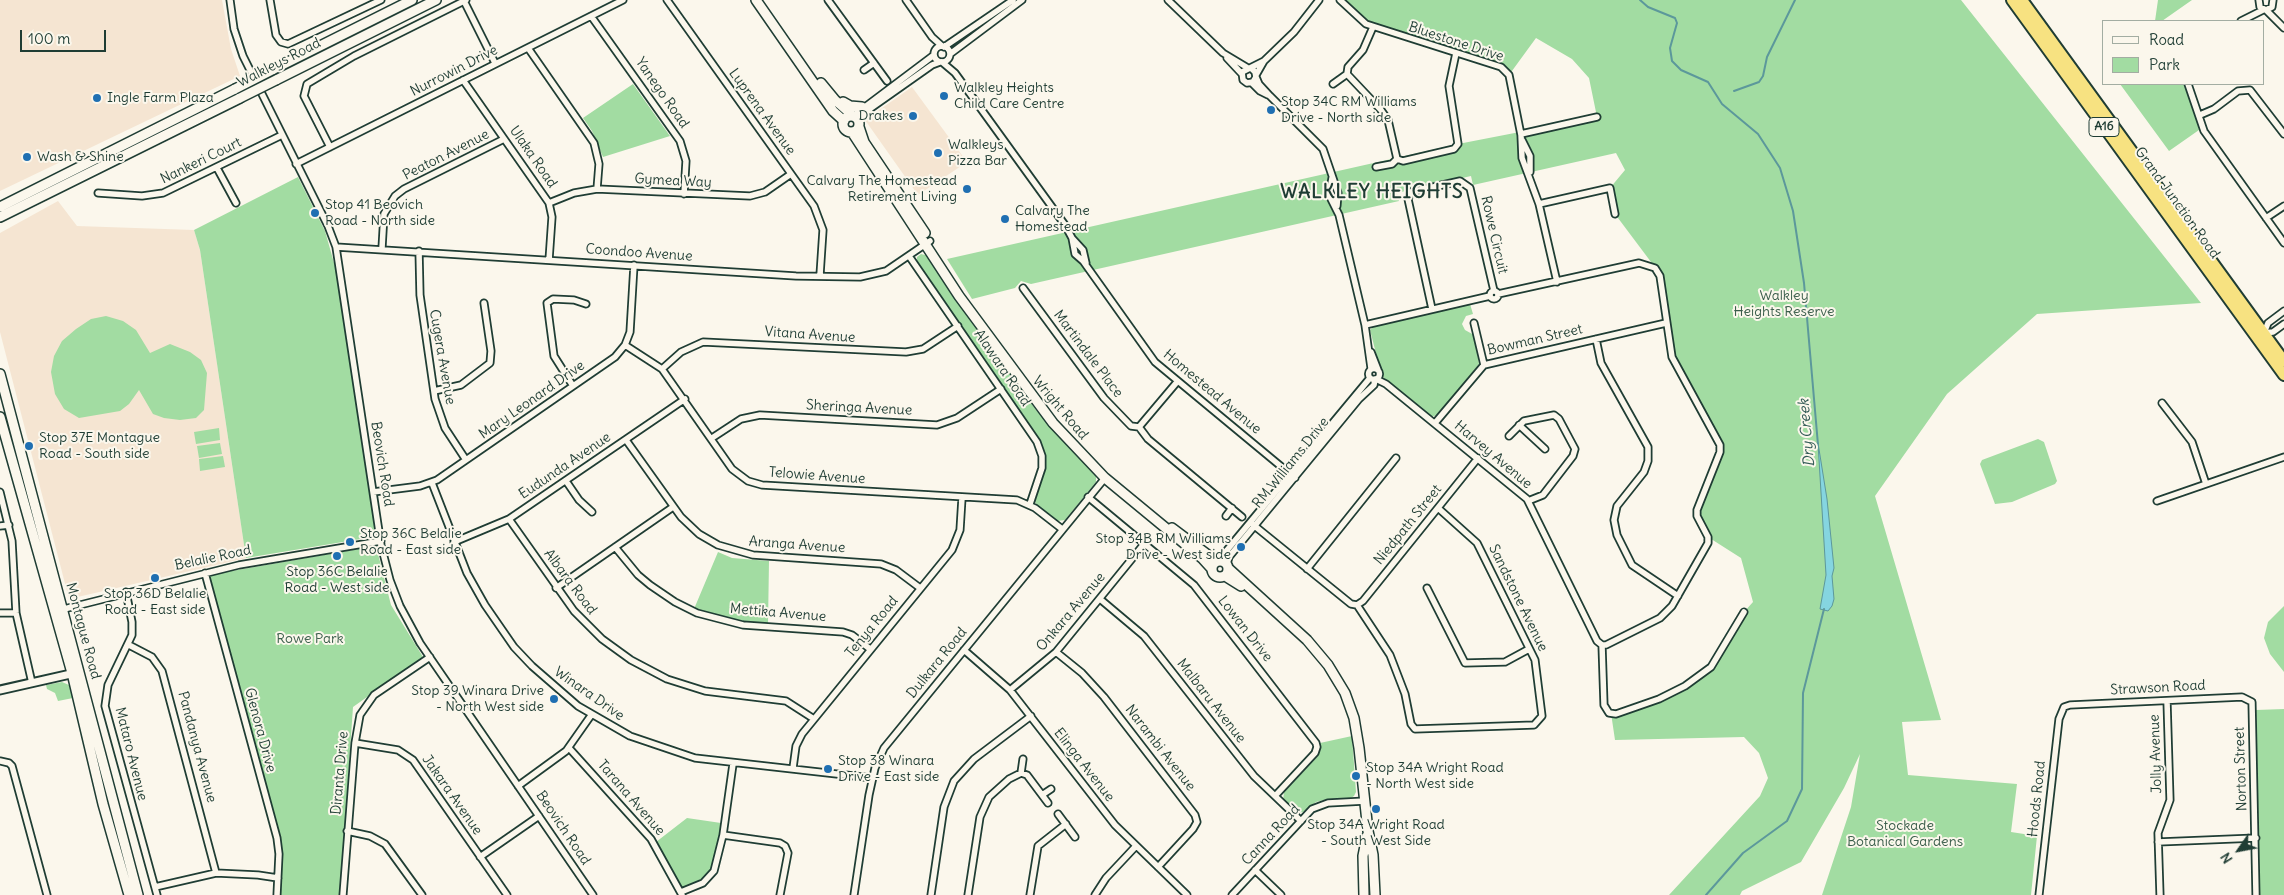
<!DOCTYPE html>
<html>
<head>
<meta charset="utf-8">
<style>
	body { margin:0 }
	#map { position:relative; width:2284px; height:895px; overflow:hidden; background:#fbf7ec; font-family:Delius,sans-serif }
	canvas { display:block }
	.legend { position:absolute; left:2102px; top:20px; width:162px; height:65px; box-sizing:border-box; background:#fbf7ec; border:1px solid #a3ada2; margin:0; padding:6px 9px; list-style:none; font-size:15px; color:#1f3d34 }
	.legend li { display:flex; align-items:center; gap:10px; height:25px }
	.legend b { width:25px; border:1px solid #a3ada2 }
	.north { position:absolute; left:2214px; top:825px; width:50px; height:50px; -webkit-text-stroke:4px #fbf7ec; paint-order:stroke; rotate:237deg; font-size:14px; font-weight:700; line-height:20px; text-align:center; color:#1f3d34 }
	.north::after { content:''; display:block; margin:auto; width:18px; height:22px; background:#1f3d34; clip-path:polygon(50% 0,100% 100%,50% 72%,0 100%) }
	.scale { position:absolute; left:20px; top:30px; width:86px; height:22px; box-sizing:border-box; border:2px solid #1f3d34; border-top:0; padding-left:6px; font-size:15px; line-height:18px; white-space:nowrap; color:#1f3d34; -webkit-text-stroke:4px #fbf7ec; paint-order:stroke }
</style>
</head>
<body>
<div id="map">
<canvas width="2284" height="895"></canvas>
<ul class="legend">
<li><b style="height:6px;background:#fbf7ec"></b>Road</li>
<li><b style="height:14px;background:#a2dca2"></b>Park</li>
</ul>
<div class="north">N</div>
<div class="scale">100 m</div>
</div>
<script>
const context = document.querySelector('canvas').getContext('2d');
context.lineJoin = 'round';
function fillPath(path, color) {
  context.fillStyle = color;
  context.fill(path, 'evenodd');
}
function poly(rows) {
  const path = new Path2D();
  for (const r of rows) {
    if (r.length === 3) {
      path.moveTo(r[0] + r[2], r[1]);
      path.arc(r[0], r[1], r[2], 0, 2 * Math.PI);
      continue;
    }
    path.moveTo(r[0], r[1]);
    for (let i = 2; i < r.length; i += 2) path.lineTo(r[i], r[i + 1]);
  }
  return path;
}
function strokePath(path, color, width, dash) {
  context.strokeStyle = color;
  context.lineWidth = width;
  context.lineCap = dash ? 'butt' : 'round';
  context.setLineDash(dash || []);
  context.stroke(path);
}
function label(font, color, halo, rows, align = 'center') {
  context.font = font + ' Delius,sans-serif';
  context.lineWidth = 4;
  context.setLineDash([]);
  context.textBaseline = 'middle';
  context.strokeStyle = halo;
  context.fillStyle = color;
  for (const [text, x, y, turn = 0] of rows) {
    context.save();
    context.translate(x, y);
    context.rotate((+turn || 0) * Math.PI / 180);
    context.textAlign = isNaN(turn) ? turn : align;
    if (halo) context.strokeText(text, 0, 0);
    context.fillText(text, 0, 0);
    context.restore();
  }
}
fillPath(poly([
	[0,0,222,0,231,49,240,76,0,191],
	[912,87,967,162,918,195,865,120],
	[58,201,77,226,194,230,200,250,246,558,69,599,0,332,0,233]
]), '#f5e5d2');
fillPath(poly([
	[1340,0,1961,0,2201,303,2037,314,1947,394,1875,496,1941,720,1902,722,1908,775,2017,784,2011,832,2037,836,2031,895,1822,895,1851,807,1860,754,1844,788,1801,862,1742,891,1740,895,1669,895,1760,796,1768,778,1759,753,1744,737,1615,740,1611,713,1679,690,1719,658,1744,612,1753,602,1741,558,1708,537,1697,513,1720,448,1672,357,1657,270,1615,214,1610,188,1625,170,1616,153,1473,185,1471,176,1397,193,1399,201,1031,284,1021,281,1015,288,972,299,947,259,1458,144,1597,117,1589,78,1572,59,1536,38,1509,75,1501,67,1366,24],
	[2158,0,2192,0,2162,21,2155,21],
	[633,84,670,136,603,157,592,131,583,118],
	[2120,84,2183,84,2191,98,2199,130,2169,151],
	[298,177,325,231,336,270,376,531,373,537,246,558,200,250,194,230],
	[921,254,929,256,1036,410,1096,476,1096,482,1065,520,1057,521,1037,505,1035,502,1045,469,1043,448,917,263,917,257],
	[1470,304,1473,314,1466,316,1462,324,1465,330,1474,335,1479,364,1438,415,1430,417,1387,383,1381,373,1370,330,1374,326],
	[106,316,123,321,136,330,150,353,170,344,190,352,201,360,207,373,204,410,196,418,180,420,164,418,153,414,139,390,129,404,120,411,79,418,64,409,55,394,51,372,54,356,62,341,76,329,91,319],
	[219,428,220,440,196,444,194,432],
	[2038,439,2044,442,2057,481,2055,484,2012,502,1995,504,1980,464,1982,460],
	[220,443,222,454,199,458,197,446],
	[223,456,225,467,200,471,199,459],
	[376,546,391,605,423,657,353,707,340,895,280,895,282,848,208,575],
	[718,552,732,558,769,561,768,624,719,618,694,609],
	[2284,606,2284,672,2270,654,2264,638,2268,622],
	[62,682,69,685,73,698,58,701,55,693,47,689,46,685],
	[2284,709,2284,895,2260,895,2256,710],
	[1352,736,1356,792,1354,796,1351,798,1324,800,1316,802,1303,812,1295,813,1283,801,1284,792,1318,756,1320,743],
	[687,818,721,823,713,870,702,882,686,888,681,886,656,842]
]), '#a2dca2');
const water = poly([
	[1818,443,1827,499,1834,568,1832,576,1834,599,1832,606,1828,611,1820,609,1826,575,1818,443]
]);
fillPath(water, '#85d5e0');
strokePath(water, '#5c989b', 1);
strokePath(poly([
	[1640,0,1648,7,1675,18,1677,23,1670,48,1672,61,1681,70,1708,82,1722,104,1758,134,1780,168,1793,211,1804,283,1818,445],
	[1734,91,1759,82,1763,76,1767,57,1795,0],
	[1706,895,1743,853,1787,821,1802,789,1803,693,1824,609]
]), '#5c989b', 2);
const minor = poly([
	[230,0,234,29,243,56,328,226,336,247,381,545,390,580,400,606,420,643,593,895],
	[270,0,276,35,281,42,288,44,381,0],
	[667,0,814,206,823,230,820,275],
	[828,0,887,81],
	[906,0,932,37,942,46],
	[1168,0,1223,53,1248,68],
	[1340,0,1366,24,1501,67,1509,75,1521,135,1522,158,1539,204,1557,282],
	[2259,0,2260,7,2266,10,2272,7,2273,0],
	[464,1,495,63],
	[2266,10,2284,28],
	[591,16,680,141,686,161,684,194],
	[2241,21,2263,10],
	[1373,27,1363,50,1348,67,1347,74,1381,110,1388,120,1397,159],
	[942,54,8],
	[944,47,1013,0],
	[528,48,594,143,599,164,597,189],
	[950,54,1022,0],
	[1227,58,1242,74],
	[942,62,955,73,1065,225,1072,238,1075,254,1083,261,1155,362,1295,478],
	[1251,68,1255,72,1256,77,1253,82,1247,83,1243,80,1242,72,1264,61],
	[864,70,874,63],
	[1256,75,1264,61,1294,32,1319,0],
	[1256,77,1259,84,1270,96,1323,149,1338,193,1337,206],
	[463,80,549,203,552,217,549,260],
	[1252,83,1260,91,1268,95],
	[1333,84,1347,74],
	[2188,84,2204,131,2284,243],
	[2200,115,2214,109,2238,91,2250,90,2284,134],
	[853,116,934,55],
	[859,120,871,108,932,65,940,62],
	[1521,134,1597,117],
	[1522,140,1530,156,1530,172],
	[330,147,304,96,307,84,354,56,466,0],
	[296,164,623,0],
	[1376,167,1392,164,1397,159,1403,161,1454,149,1458,144,1449,86,1456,53],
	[217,168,236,203],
	[1332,178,1329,195,1339,215,1365,325,1371,368],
	[98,193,142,196,163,193,282,135],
	[549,203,574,193,597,189,750,196,765,192,791,174],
	[1539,204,1610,188,1615,214],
	[2266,218,2284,206],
	[1072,238,1083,250,1086,263],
	[336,247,796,276,860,277,886,271,930,241],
	[382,248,384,214,395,196,404,189,504,139],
	[419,251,420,295,435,399,445,428,466,460],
	[909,256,1037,442,1042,456,1042,468,1030,504],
	[1023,288,1104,398,1131,426,1139,427,1148,439,1242,517],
	[1494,295,4],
	[1498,294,1639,263,1655,268,1660,276,1672,357,1720,445,1720,452,1697,510,1697,516,1708,537,1708,543,1672,606,1660,618,1606,645,1602,645],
	[1432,309,1408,199,1411,192,1460,181,1470,188,1494,291],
	[2284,311,2268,323,2264,333,2273,332,2284,324],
	[1474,323,1484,365],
	[1365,325,1490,296],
	[1596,339,1601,363,1648,447,1648,461,1644,472,1617,506,1614,520,1617,535,1632,565,1678,596],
	[625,345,662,369,732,469,748,481,762,485,1017,500,1035,508,1062,529],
	[1371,352,1378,370],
	[1374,374,5.5],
	[662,369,681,352,703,342,906,352,923,349,958,326],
	[1376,379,1386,384,1527,499,1597,641,1602,645],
	[573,386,554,356,547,303,553,299,574,300,586,304],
	[434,391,461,385,490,363,491,351,484,303],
	[2162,403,2192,442,2206,484],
	[1435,423,1484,365,1666,323],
	[1519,425,1545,449],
	[1139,427,1177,382],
	[1509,436,1524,421,1554,415,1559,419,1575,449,1573,456,1543,495,1528,501],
	[712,438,741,419,760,415,937,425,957,418,1001,389],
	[626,440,681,517,699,534,718,545,753,555,881,564,896,570,920,588],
	[566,481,579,500,592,512],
	[432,483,467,573,485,605,514,647,532,666,578,706,630,736,695,758,872,778],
	[0,492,12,541,16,613,32,683],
	[373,492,420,486,437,480,615,357,625,345,630,332,634,265],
	[1088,497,1194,585,1316,743,1317,747,1315,753,1275,796],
	[2157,501,2284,457],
	[1226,516,1232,508],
	[509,519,574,611,602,639,631,660,667,679,705,691,786,701,814,719],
	[1251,523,1351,604,1357,605,1390,655,1405,694,1411,724,1415,729,1534,725,1542,716,1535,660,1477,543,1438,508],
	[0,526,9,525],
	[454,542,509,519,685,399],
	[615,547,638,575,650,585,675,602,697,613,743,625,843,632,852,635,870,649],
	[1218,561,1370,378],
	[1227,564,1229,557,1359,399,1374,385,1375,379],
	[1307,569,1396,458],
	[205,573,277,838,279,854,277,895],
	[556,588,673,507],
	[1427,588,1465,663,1505,662,1529,649],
	[126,592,132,622,132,635,108,685,105,706,157,895],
	[1100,599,1144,636,1254,776,1301,821],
	[1357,605,1363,601,1478,458],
	[60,610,239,565,381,541],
	[0,613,16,613],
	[129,645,152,657,162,671,216,873],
	[1602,645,1604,705,1609,713,1616,714,1659,699,1685,686,1711,667,1744,612],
	[964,650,1010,690,1115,825,1187,895],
	[1056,652,1082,673,1104,697,1195,815,1197,822,1193,829,1158,867],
	[1010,690,1056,652,1144,544],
	[355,743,398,750,413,760,507,895],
	[569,748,651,839,682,895],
	[0,761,9,763,12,766,47,895],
	[793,768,796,746,802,734,952,550,960,530,962,498],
	[1021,773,1023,759],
	[518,786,566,751,592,714],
	[1042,795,1051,789],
	[1058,814,1075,837],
	[347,831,370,836,385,844,422,895],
	[723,835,780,843,785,846,788,853,780,895],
	[2158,842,2256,838],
	[480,857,539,816],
	[1255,870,1281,895],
	[155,887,216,873,258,875,278,878],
	[681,892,703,883,714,871,723,835,733,764],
	[343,895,355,743,360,715,374,695,430,657],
	[854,895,869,795,875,768,884,748,1105,478],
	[931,895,944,807,954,781,974,759,1031,716],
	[968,895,980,817,989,797,1009,779,1021,773,1027,775,1048,803],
	[1030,895,1038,846,1066,824],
	[1095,895,1106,878,1136,846],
	[1232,895,1312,809,1328,803,1365,801],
	[2039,895,2059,719,2064,707,2070,705,2242,697,2252,702,2256,895],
	[2160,895,2158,833,2170,800,2167,701]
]);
const tertiary = poly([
	[0,690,75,673]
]);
const secondary = poly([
	[756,0,833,111,844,121],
	[272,70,412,0],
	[276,80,436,0],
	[821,83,835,100,852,115],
	[843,102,850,106,862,107],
	[851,124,8],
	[859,127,864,142,925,233],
	[852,132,959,296,1053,423,1105,478,1202,558,1212,569],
	[0,207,235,89],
	[0,217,240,98],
	[0,374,138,895],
	[0,417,72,673,103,804,129,895],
	[1172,528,1216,561],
	[1220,569,8],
	[1229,569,1307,640,1328,665,1345,693,1354,718,1359,748,1368,831,1373,855,1375,895],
	[1225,576,1241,586],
	[1364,895,1363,856,1367,836]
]);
const trunk = poly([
	[2012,0,2284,375],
	[2022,0,2284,361]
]);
strokePath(minor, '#1f3d34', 9);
strokePath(tertiary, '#1f3d34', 11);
strokePath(secondary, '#1f3d34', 12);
strokePath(trunk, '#1f3d34', 14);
strokePath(minor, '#fbf7ec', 5.5);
strokePath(tertiary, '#fbf7ec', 7);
strokePath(secondary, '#fbf7ec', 9);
strokePath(trunk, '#f7e281', 10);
const secondaryBridge = poly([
	[235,89,272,70],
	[240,98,276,80]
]);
strokePath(secondaryBridge, '#1f3d34', 12, []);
strokePath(secondaryBridge, '#fbf7ec', 9);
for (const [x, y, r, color] of [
	[944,96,5,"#1f6fb2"],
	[97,98,5,"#1f6fb2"],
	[1271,110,5,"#1f6fb2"],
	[913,116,5,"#1f6fb2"],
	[938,153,5,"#1f6fb2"],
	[27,157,5,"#1f6fb2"],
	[967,189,5,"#1f6fb2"],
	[315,213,5,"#1f6fb2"],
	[1005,219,5,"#1f6fb2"],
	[29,446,5,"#1f6fb2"],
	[350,542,5,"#1f6fb2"],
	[1241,547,5,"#1f6fb2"],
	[337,556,5,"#1f6fb2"],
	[155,578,5,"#1f6fb2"],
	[554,699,5,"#1f6fb2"],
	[828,769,5,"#1f6fb2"],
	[1356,776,5,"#1f6fb2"],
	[1376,809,5,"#1f6fb2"]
]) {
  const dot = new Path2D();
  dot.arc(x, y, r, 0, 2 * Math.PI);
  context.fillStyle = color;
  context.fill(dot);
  strokePath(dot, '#fbf7ec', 2);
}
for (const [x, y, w] of [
	[2104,127,30]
]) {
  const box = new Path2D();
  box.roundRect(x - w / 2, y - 9.5, w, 19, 4);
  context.fillStyle = '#fbf7ec';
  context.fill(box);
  strokePath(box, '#1f3d34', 1);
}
label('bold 12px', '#1f3d34', null, [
	["A16",2104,127]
]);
label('14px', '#1f3d34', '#fbf7ec', [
	["Bluestone Drive",1456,42,18],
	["Walkleys Road",279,63,-27],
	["Nurrowin Drive",454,71,-27],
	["Yanego Road",662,93,55],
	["Luprena Avenue",762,112,54],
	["Peaton Avenue",446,155,-27],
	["Ulaka Road",533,157,55],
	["Nankeri Court",201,161,-26],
	["Gymea Way",673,181,3],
	["Grand Junction Road",2177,203,54],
	["Rowe Circuit",1494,235,77],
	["Coondoo Avenue",639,253,4],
	["Vitana Avenue",810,335,4],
	["Bowman Street",1535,340,-13],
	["Martindale Place",1088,354,53],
	["Cugera Avenue",442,357,80],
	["Alawara Road",1002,368,56],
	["Homestead Avenue",1212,392,40],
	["Mary Leonard Drive",532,400,-35],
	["Sheringa Avenue",859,408,3],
	["Wright Road",1060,408,50],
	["Harvey Avenue",1493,455,40],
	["RM Williams Drive",1291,463,-51],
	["Beovich Road",382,464,81],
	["Eudunda Avenue",565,466,-34],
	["Telowie Avenue",817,476,4],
	["Niedpath Street",1408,525,-51],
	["Aranga Avenue",797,545,4],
	["Belalie Road",213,558,-12],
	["Albara Road",570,582,53],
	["Sandstone Avenue",1518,598,64],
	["Onkara Avenue",1071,612,-50],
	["Mettika Avenue",778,613,5],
	["Tenya Road",872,627,-51],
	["Lowan Drive",1245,629,52],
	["Montague Road",83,631,75],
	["Dulkara Road",937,663,-51],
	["Strawson Road",2158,688,-3],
	["Winara Drive",589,694,35],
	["Malbaru Avenue",1211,701,52],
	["Glenora Drive",260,730,75],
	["Pandanya Avenue",197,747,75],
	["Narambi Avenue",1160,748,52],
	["Mataro Avenue",131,754,76],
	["Jolly Avenue",2156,754,-92],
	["Elinga Avenue",1084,765,52],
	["Norton Street",2241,769,-92],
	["Diranta Drive",340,773,-85],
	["Jakara Avenue",452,795,55],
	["Tarana Avenue",631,798,49],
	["Hoods Road",2037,799,-84],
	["Beovich Road",563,828,56],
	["Canna Road",1271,835,-47]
]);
label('14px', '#1f3d34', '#fbf7ec', [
	["Walkley Heights",954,88],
	["Child Care Centre",954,104],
	["Ingle Farm Plaza",107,98],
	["Stop 34C RM Williams",1281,102],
	["Drive - North side",1281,118],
	["Drakes",903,116,"right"],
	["Walkleys",948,145],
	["Pizza Bar",948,161],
	["Wash & Shine",37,157],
	["Calvary The Homestead",957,181,"right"],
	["Retirement Living",957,197,"right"],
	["Stop 41 Beovich",325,205],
	["Road - North side",325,221],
	["Calvary The",1015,211],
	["Homestead",1015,227],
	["Stop 37E Montague",39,438],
	["Road - South side",39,454],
	["Stop 36C Belalie",360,534],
	["Road - East side",360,550],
	["Stop 34B RM Williams",1231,539,"right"],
	["Drive - West side",1231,555,"right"],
	["Stop 36C Belalie",337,572,"center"],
	["Road - West side",337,588,"center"],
	["Stop 36D Belalie",155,594,"center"],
	["Road - East side",155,610,"center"],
	["Stop 39 Winara Drive",544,691,"right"],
	["- North West side",544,707,"right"],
	["Stop 38 Winara",838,761],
	["Drive - East side",838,777],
	["Stop 34A Wright Road",1366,768],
	["- North West side",1366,784],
	["Stop 34A Wright Road",1376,825,"center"],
	["- South West Side",1376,841,"center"]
], 'left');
label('14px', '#395d4a', '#fbf7ec', [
	["Walkley",1784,296],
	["Heights Reserve",1784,312],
	["Rowe Park",310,639],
	["Stockade",1905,826],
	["Botanical Gardens",1905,842]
]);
label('italic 15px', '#335b56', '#fbf7ec', [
	["Dry Creek",1807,433,-95]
]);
context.letterSpacing = '1px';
label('bold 19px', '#1f3d34', '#fbf7ec', [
	["WALKLEY HEIGHTS",1372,193]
]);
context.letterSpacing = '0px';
</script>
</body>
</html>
